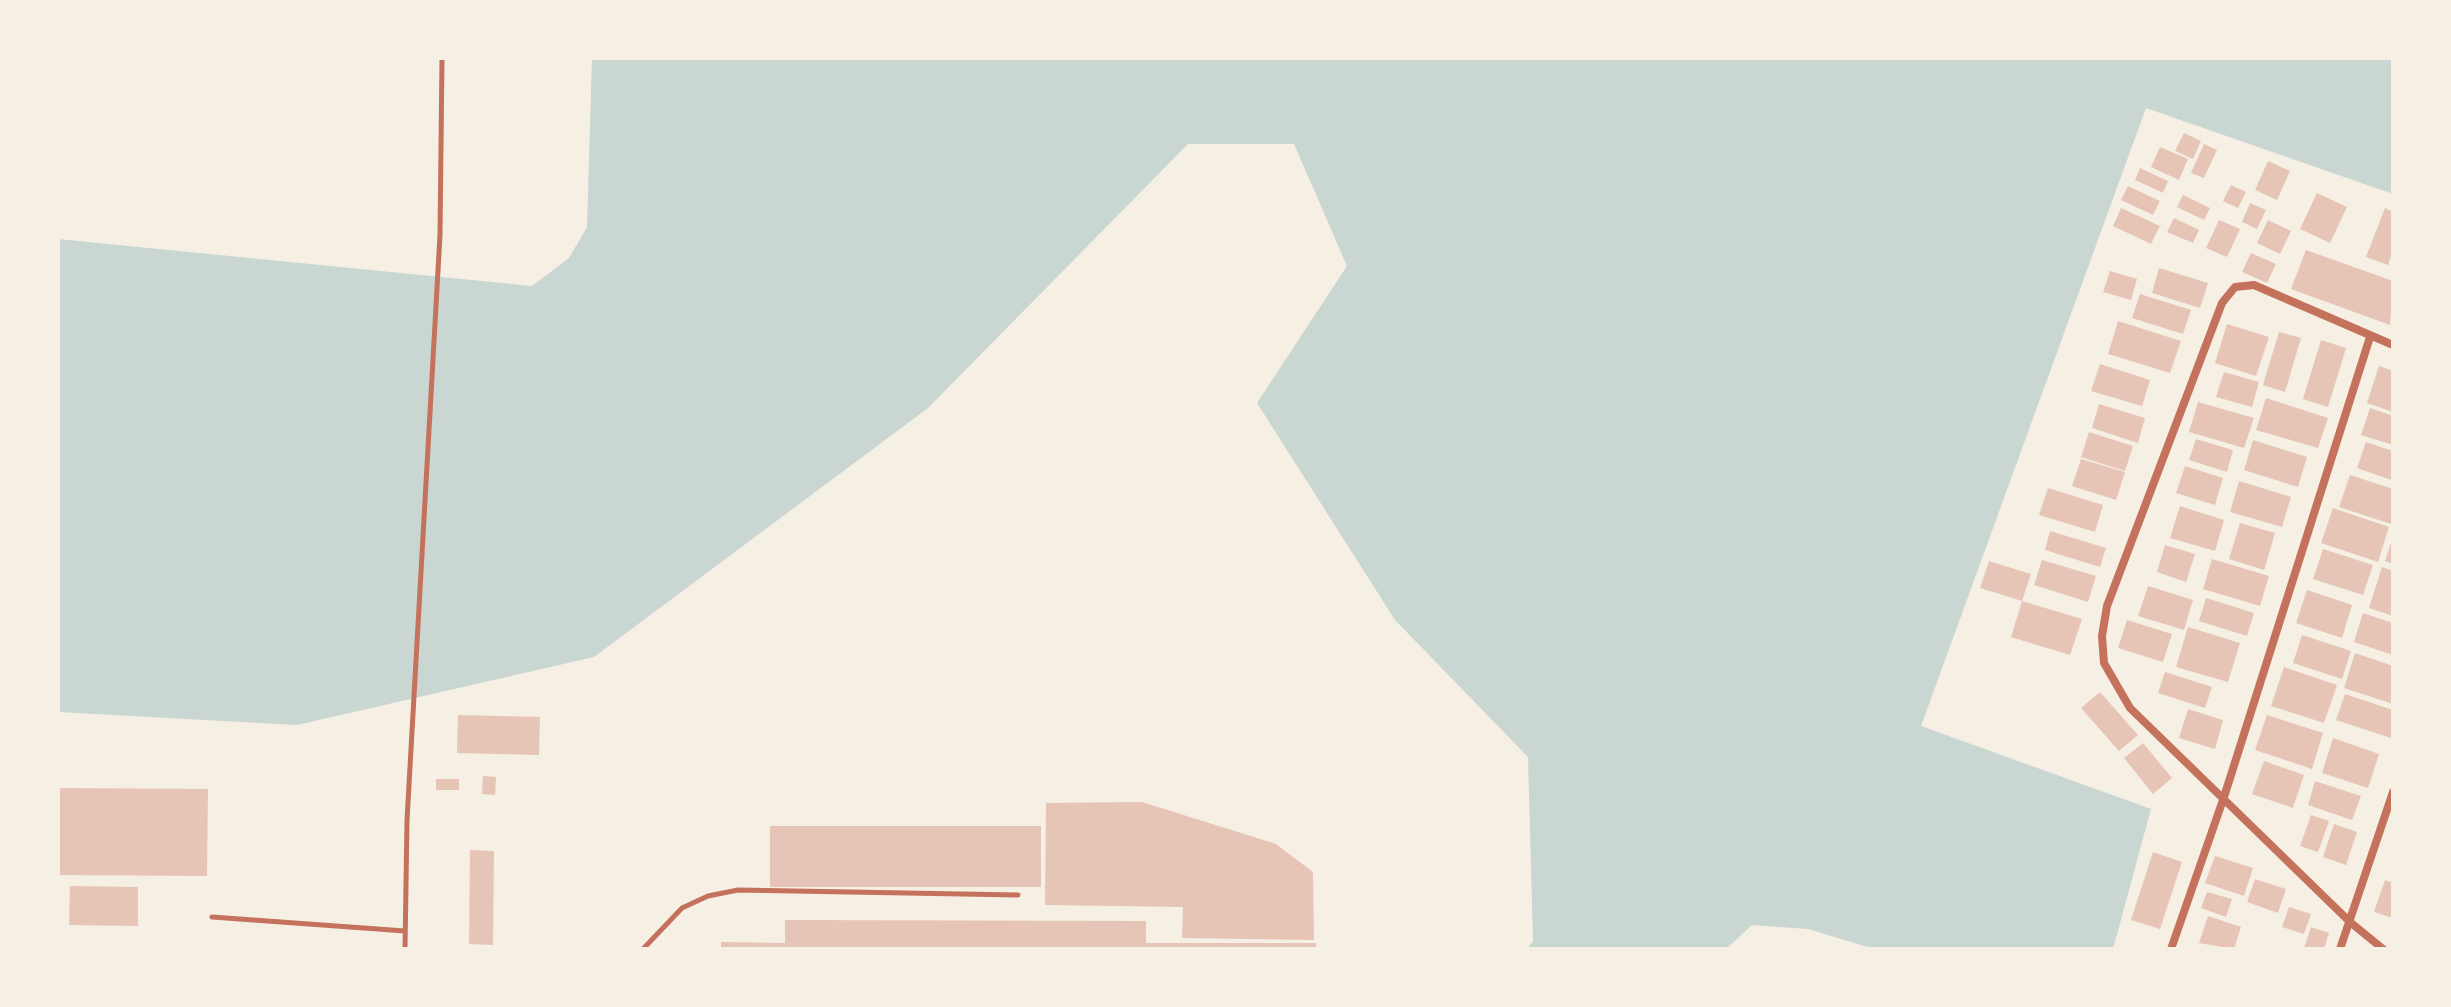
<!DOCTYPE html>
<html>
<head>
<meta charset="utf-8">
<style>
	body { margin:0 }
	#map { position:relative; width:2451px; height:1007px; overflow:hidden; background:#f6efe4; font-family:Barlow,sans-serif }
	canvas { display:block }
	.frame { position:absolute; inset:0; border:60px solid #f6efe4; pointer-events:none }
</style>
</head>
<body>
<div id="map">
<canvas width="2451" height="1007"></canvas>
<div class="frame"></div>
</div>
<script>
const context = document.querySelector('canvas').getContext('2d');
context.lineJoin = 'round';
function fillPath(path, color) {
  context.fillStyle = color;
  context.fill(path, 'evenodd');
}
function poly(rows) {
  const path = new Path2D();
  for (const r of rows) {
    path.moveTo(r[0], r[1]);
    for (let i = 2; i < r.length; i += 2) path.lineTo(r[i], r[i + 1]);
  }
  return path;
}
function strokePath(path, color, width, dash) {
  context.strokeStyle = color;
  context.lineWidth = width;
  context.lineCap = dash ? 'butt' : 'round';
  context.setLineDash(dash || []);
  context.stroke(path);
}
fillPath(poly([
	[592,58,2393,58,2393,194,2146,108,1921,726,2151,809,2113,949,1874,949,1808,929,1752,925,1726,949,1527,949,1533,941,1528,757,1395,620,1257,403,1347,266,1294,144,1188,144,928,408,594,657,297,725,58,712,58,239,532,286,569,258,587,227]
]), '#c9d6d2');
fillPath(poly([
	[2184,133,2201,141,2193,159,2175,151],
	[2204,144,2217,150,2204,178,2191,173],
	[2160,147,2188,159,2179,180,2151,167],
	[2268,161,2290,171,2277,200,2255,190],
	[2140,168,2168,181,2163,193,2135,180],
	[2231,185,2246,192,2238,208,2223,201],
	[2128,186,2160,201,2153,215,2121,200],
	[2317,193,2347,207,2330,243,2300,229],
	[2183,195,2210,208,2204,220,2177,207],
	[2250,203,2266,210,2257,229,2242,222],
	[2121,208,2160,226,2151,244,2113,226],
	[2385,208,2393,212,2393,250,2388,265,2366,257],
	[2174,218,2199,230,2193,243,2167,232],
	[2219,220,2240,229,2227,257,2206,248],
	[2268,220,2291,231,2280,254,2257,243],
	[2306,250,2393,281,2390,325,2291,289],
	[2251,253,2276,264,2267,283,2242,272],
	[2159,268,2208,283,2200,308,2152,293],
	[2110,271,2137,279,2131,300,2103,292],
	[2140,294,2191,310,2183,334,2132,318],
	[2118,321,2181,341,2170,373,2108,354],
	[2227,324,2269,337,2256,376,2215,363],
	[2279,332,2301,338,2285,392,2263,385],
	[2321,340,2346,348,2328,407,2303,399],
	[2100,364,2150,380,2142,406,2091,391],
	[2379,366,2393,371,2393,412,2367,403],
	[2224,372,2259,382,2252,407,2216,397],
	[2266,398,2328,418,2318,448,2256,430],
	[2198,402,2254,418,2244,448,2189,432],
	[2099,404,2145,418,2138,443,2092,428],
	[2370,408,2393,416,2393,445,2361,435],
	[2089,432,2133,446,2125,471,2081,457],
	[2196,439,2233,450,2227,472,2189,460],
	[2253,440,2307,457,2298,487,2244,470],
	[2366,442,2393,451,2391,480,2357,468],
	[2081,459,2125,472,2116,500,2072,486],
	[2185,466,2223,478,2215,505,2176,493],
	[2350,475,2393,489,2391,524,2339,507],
	[2239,481,2291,497,2282,527,2230,512],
	[2048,488,2103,505,2095,532,2039,515],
	[2180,506,2224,520,2215,551,2170,538],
	[2333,508,2389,527,2378,562,2321,543],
	[2240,523,2275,533,2264,570,2229,559],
	[2050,531,2106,548,2100,567,2045,550],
	[2393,537,2393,564,2385,561],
	[2165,545,2195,554,2186,582,2157,572],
	[2323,549,2373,565,2363,595,2313,579],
	[2212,559,2269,576,2260,606,2203,589],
	[2042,560,2096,576,2088,602,2034,585],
	[1989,561,2031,574,2022,601,1980,588],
	[2382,567,2393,571,2393,616,2369,608],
	[2148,586,2193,600,2184,630,2138,616],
	[2307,590,2352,605,2342,638,2296,623],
	[2206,598,2254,613,2247,636,2199,621],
	[2022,601,2082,619,2070,655,2011,637],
	[2363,613,2393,623,2393,655,2354,642],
	[2127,620,2172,634,2163,662,2118,648],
	[2188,627,2240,643,2228,682,2176,667],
	[2302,635,2351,651,2342,679,2293,663],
	[2355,653,2393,666,2393,704,2344,688],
	[2284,667,2337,685,2324,723,2271,706],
	[2165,672,2212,687,2205,708,2158,693],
	[2100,692,2138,735,2119,751,2081,708],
	[2345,694,2393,710,2391,738,2336,720],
	[2188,709,2223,720,2215,749,2179,738],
	[458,715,540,717,539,755,457,753],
	[2267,715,2323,733,2312,769,2255,750],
	[2333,738,2379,754,2368,788,2322,773],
	[2143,743,2172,778,2153,794,2124,758],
	[2264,761,2304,775,2293,808,2252,794],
	[483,776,496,777,495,795,482,794],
	[436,779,459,779,459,790,436,790],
	[2315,781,2361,796,2352,820,2308,805],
	[58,788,208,789,207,876,58,875],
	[1142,802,1276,844,1313,872,1314,940,1182,938,1183,907,1045,905,1046,803],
	[2311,815,2329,821,2318,852,2300,846],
	[2334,824,2357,832,2346,865,2323,857],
	[770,826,1041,826,1041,887,770,887],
	[470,850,494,851,493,945,469,944],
	[2153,852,2182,862,2160,929,2131,920],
	[2215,856,2253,868,2244,896,2205,883],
	[2255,879,2286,889,2278,913,2247,902],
	[2385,880,2393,883,2393,918,2374,912],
	[70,886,138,887,138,926,69,925],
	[2207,892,2232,899,2226,917,2201,908],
	[2289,907,2311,914,2304,934,2282,927],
	[2208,916,2241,927,2234,949,2199,943],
	[785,920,1146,921,1146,943,1316,943,1316,949,721,949,721,942,785,943],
	[2311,927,2329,933,2324,949,2304,948]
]), '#e6c5b7');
strokePath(poly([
	[212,917,405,931],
	[405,949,407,820,440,235,442,58],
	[643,949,682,908,708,896,738,890,1018,895]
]), '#c5725c', 5);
strokePath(poly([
	[2171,949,2224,797,2370,337],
	[2340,949,2393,792],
	[2383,949,2350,922,2130,708,2104,663,2102,636,2107,606,2222,303,2235,287,2254,285,2393,345]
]), '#c5725c', 8);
</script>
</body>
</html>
